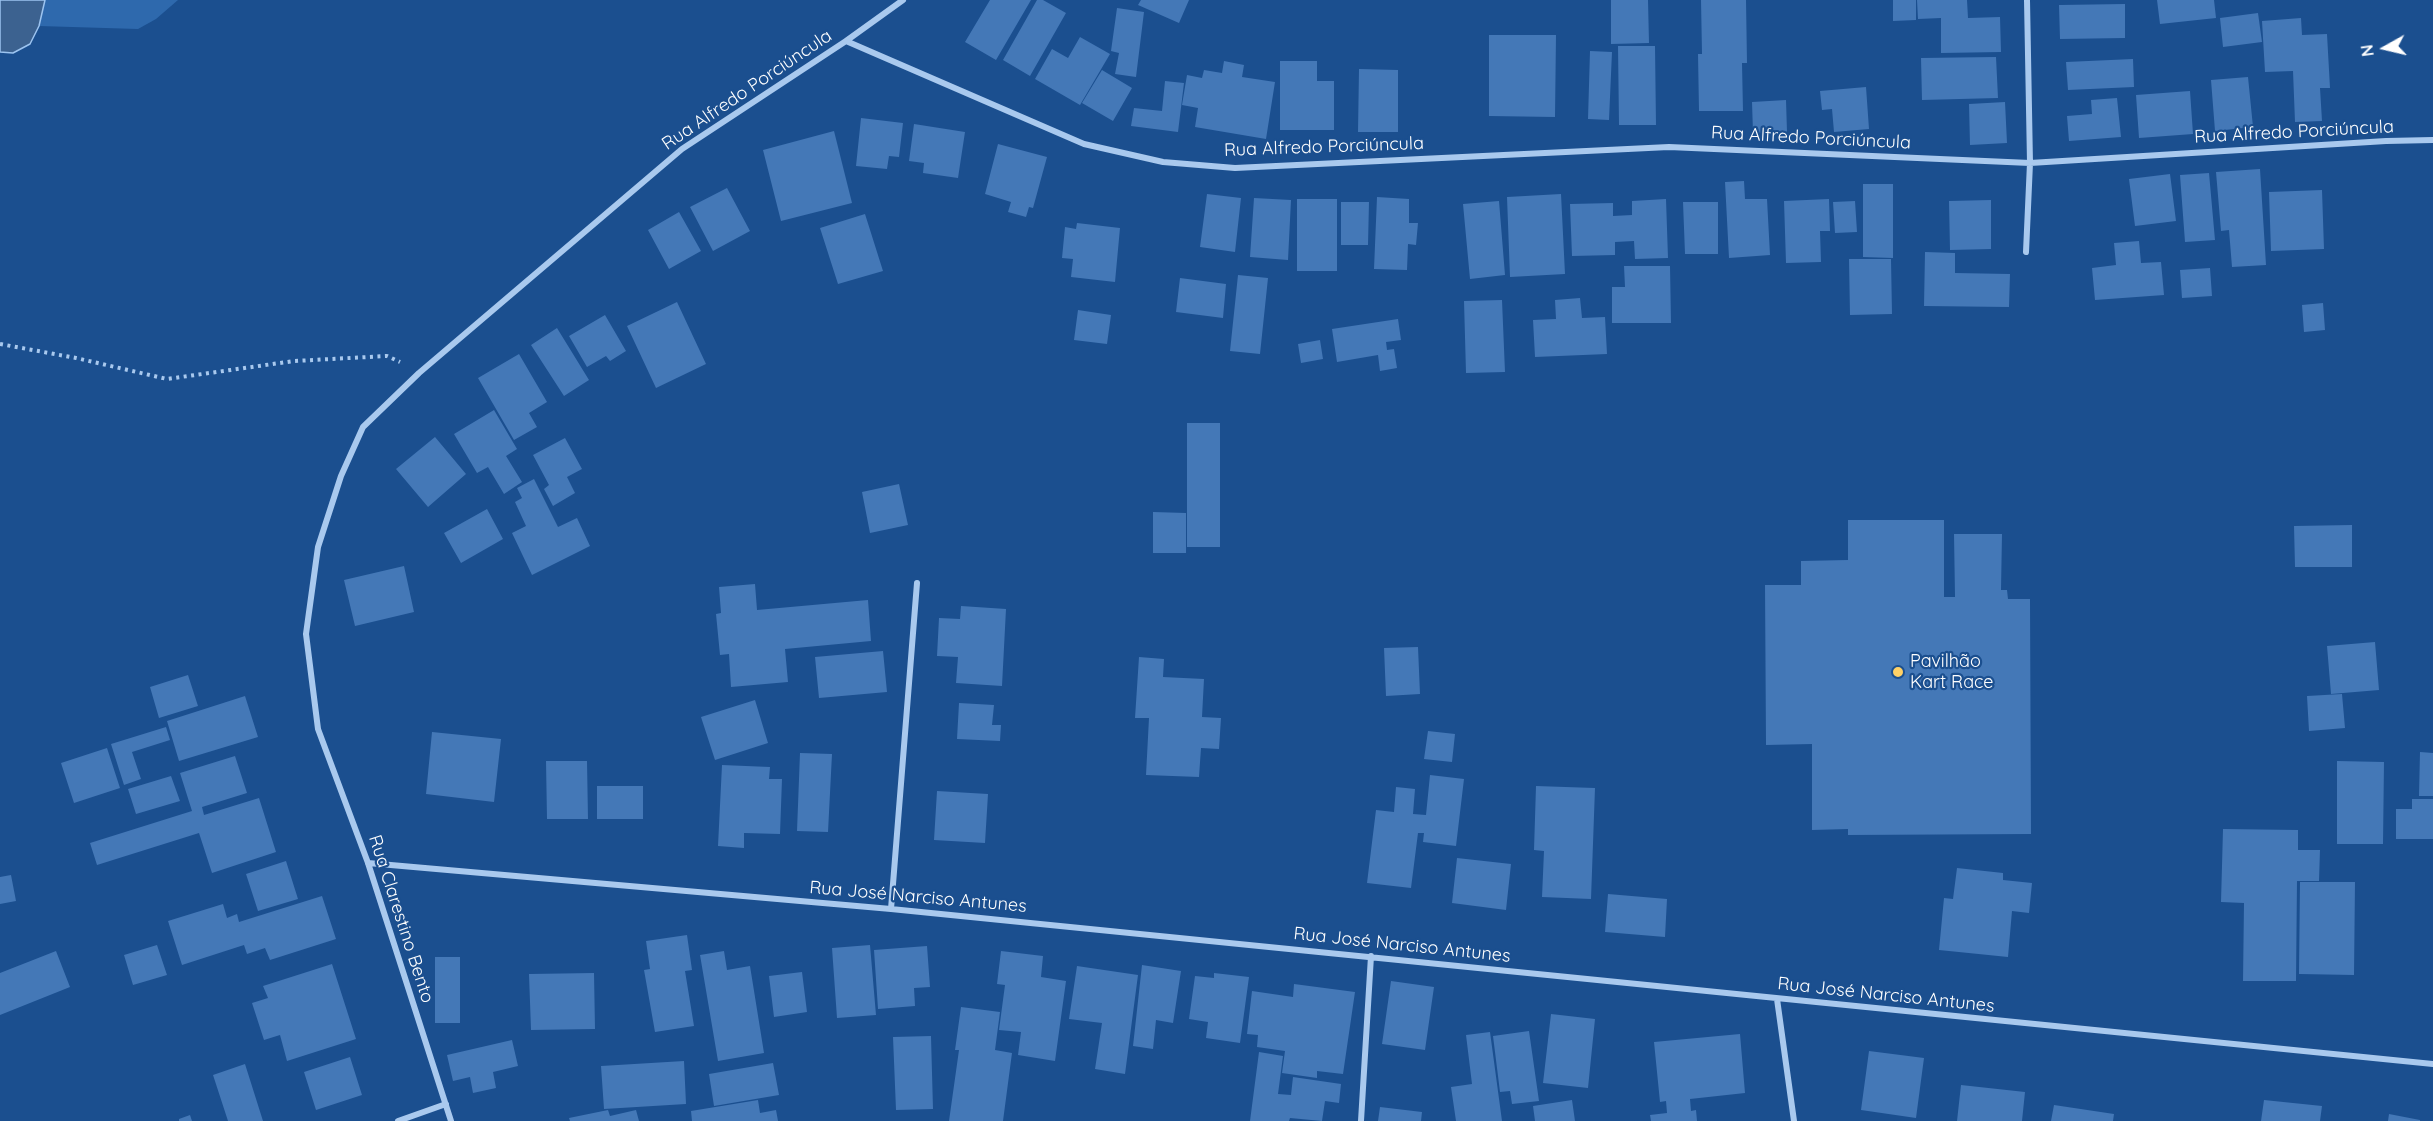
<!DOCTYPE html>
<html>
<head>
<meta charset="utf-8">
<style>
	body { margin:0 }
	#map { position:relative; width:2433px; height:1121px; overflow:hidden; background:#1b4f8f; font-family:Quicksand,sans-serif }
	canvas { display:block }
	.north { position:absolute; left:2355px; top:18px; width:60px; height:60px; -webkit-text-stroke:4px #1b4f8f; paint-order:stroke; rotate:262deg; font-size:16px; font-weight:700; line-height:24px; text-align:center; color:#fff }
	.north::after { content:''; display:block; margin:auto; width:21px; height:27px; background:#fff; clip-path:polygon(50% 0,100% 100%,50% 72%,0 100%) }
</style>
</head>
<body>
<div id="map">
<canvas width="2433" height="1121"></canvas>
<div class="north">N</div>
</div>
<script>
const context = document.querySelector('canvas').getContext('2d');
context.lineJoin = 'round';
function fillPath(path, color) {
  context.fillStyle = color;
  context.fill(path, 'evenodd');
}
function poly(rows) {
  const path = new Path2D();
  for (const r of rows) {
    path.moveTo(r[0], r[1]);
    for (let i = 2; i < r.length; i += 2) path.lineTo(r[i], r[i + 1]);
  }
  return path;
}
function strokePath(path, color, width, dash) {
  context.strokeStyle = color;
  context.lineWidth = width;
  context.lineCap = dash ? 'butt' : 'round';
  context.setLineDash(dash || []);
  context.stroke(path);
}
function label(font, color, halo, rows, align = 'center') {
  context.font = font + ' Quicksand,sans-serif';
  context.lineWidth = 4.5;
  context.setLineDash([]);
  context.textBaseline = 'middle';
  context.strokeStyle = halo;
  context.fillStyle = color;
  for (const [text, x, y, turn = 0] of rows) {
    context.save();
    context.translate(x, y);
    context.rotate((+turn || 0) * Math.PI / 180);
    context.textAlign = isNaN(turn) ? turn : align;
    if (halo) context.strokeText(text, 0, 0);
    context.fillText(text, 0, 0);
    context.restore();
  }
}
fillPath(poly([
	[45,0,178,0,156,19,138,29,39,26]
]), '#2e69ad');
const water = poly([
	[0,0,45,0,39,26,30,44,13,53,0,52,0,0]
]);
fillPath(water, '#3c6290');
strokePath(water, '#9cc4f0', 1.5);
fillPath(poly([
	[990,0,1031,0,996,60,965,42],
	[1037,0,1043,0,1066,13,1030,76,1003,60],
	[1141,0,1189,0,1179,23,1138,5],
	[1611,0,1648,0,1649,43,1611,44],
	[1701,0,1746,0,1747,63,1742,63,1743,111,1699,111,1698,54,1702,54],
	[1893,0,1916,0,1916,20,1893,21],
	[1917,0,1967,0,1968,18,2000,17,2001,52,1941,53,1941,18,1918,19],
	[2157,0,2214,0,2216,18,2160,24],
	[2125,4,2125,38,2060,39,2059,5],
	[1117,8,1144,12,1136,77,1115,74,1119,53,1111,51],
	[2258,13,2262,42,2223,47,2220,18],
	[2301,18,2302,35,2327,34,2330,88,2320,88,2322,121,2295,122,2293,71,2265,72,2262,21],
	[1489,35,1556,35,1555,117,1489,116],
	[1080,37,1110,54,1080,105,1035,79,1052,49,1068,58],
	[1618,46,1655,46,1656,125,1619,125],
	[1590,51,1612,52,1609,120,1588,119],
	[1996,57,1998,98,1922,100,1921,58],
	[2133,59,2134,87,2068,90,2066,62],
	[1224,61,1244,65,1242,77,1275,82,1266,139,1195,127,1198,108,1182,105,1187,75,1202,78,1204,70,1222,73],
	[1280,61,1317,61,1317,81,1334,81,1334,130,1280,130],
	[1359,69,1398,70,1398,132,1358,132],
	[1102,70,1132,88,1113,121,1082,103],
	[2248,77,2253,127,2215,131,2211,80],
	[1165,81,1184,83,1178,132,1131,126,1134,108,1162,111],
	[1866,87,1869,129,1834,132,1832,109,1822,110,1820,91],
	[2190,91,2193,134,2139,138,2136,95],
	[2117,98,2121,137,2069,141,2067,116,2092,114,2091,100],
	[1786,100,1787,132,1753,133,1752,102],
	[2005,102,2007,143,1970,145,1969,104],
	[861,118,903,123,899,157,889,156,887,169,856,166],
	[914,124,965,132,958,178,923,173,924,163,909,161],
	[834,131,852,203,781,221,763,150],
	[998,144,1047,157,1033,208,1029,207,1026,217,1008,212,1011,202,985,194],
	[2260,169,2266,265,2232,267,2229,230,2221,231,2216,172],
	[2209,173,2215,240,2185,242,2180,175],
	[2170,174,2176,221,2135,226,2129,179],
	[1744,181,1745,199,1767,199,1770,255,1729,258,1725,182],
	[1863,184,1893,184,1893,258,1863,257],
	[727,188,750,231,713,251,690,207],
	[2322,190,2324,249,2271,251,2269,192],
	[1207,194,1241,198,1235,252,1200,247],
	[1561,194,1565,274,1510,277,1507,197],
	[1377,197,1409,199,1409,223,1418,223,1416,245,1408,244,1407,270,1374,269],
	[1254,198,1291,200,1288,260,1250,257],
	[1297,199,1337,199,1337,271,1297,271],
	[1666,199,1668,258,1635,259,1634,241,1615,242,1615,224,1615,255,1572,256,1570,204,1613,203,1613,216,1632,215,1632,201],
	[1829,199,1830,231,1820,231,1821,262,1786,263,1784,201],
	[1991,200,1991,249,1950,250,1949,201],
	[1499,201,1505,275,1470,279,1463,204],
	[1855,201,1857,232,1835,233,1833,202],
	[1341,202,1369,202,1368,245,1341,245],
	[1683,202,1718,202,1718,254,1685,254],
	[679,212,701,251,669,269,648,230],
	[865,214,883,271,838,284,820,228],
	[1077,223,1120,228,1115,282,1071,277,1073,259,1062,258,1065,227,1076,229],
	[2139,241,2141,263,2161,262,2164,295,2095,300,2092,268,2116,265,2114,243],
	[1925,252,1955,253,1955,273,2010,274,2009,307,1924,306],
	[1849,259,1891,259,1892,314,1850,315],
	[1624,266,1670,266,1671,323,1612,323,1612,287,1625,287],
	[2210,268,2212,296,2182,298,2180,270],
	[1238,275,1268,278,1260,354,1230,351],
	[1180,278,1226,284,1223,318,1176,312],
	[1580,298,1582,318,1605,317,1607,354,1535,357,1533,320,1556,319,1555,300],
	[1502,300,1505,372,1466,373,1464,301],
	[677,302,706,364,656,388,627,326],
	[2323,303,2325,330,2304,332,2302,305],
	[1078,310,1111,315,1107,344,1074,340],
	[605,315,626,351,610,361,606,356,587,367,569,336],
	[1398,319,1401,340,1386,342,1387,350,1394,349,1397,368,1380,371,1378,355,1337,362,1332,329],
	[557,328,589,380,564,396,531,345],
	[1320,340,1323,359,1301,363,1298,344],
	[519,354,547,402,529,413,537,427,514,440,478,378],
	[494,410,517,449,506,456,522,482,504,494,488,467,477,473,454,434],
	[1187,423,1220,423,1220,547,1187,547],
	[435,437,466,474,428,507,396,469],
	[565,438,582,469,567,477,575,493,553,506,544,489,549,485,533,455],
	[534,479,558,527,577,518,590,546,532,575,512,533,526,526,515,502,522,498,517,488],
	[899,484,908,525,870,533,862,492],
	[487,509,503,539,461,563,444,533],
	[1153,512,1186,513,1186,553,1153,553],
	[1848,520,1944,520,1944,597,1955,597,1954,534,2002,534,2001,590,2007,590,2008,599,2030,599,2031,834,1848,835,1848,829,1812,830,1812,744,1766,745,1765,585,1801,585,1801,561,1848,560],
	[2352,525,2352,567,2295,567,2294,526],
	[404,566,414,612,355,626,344,580],
	[755,584,757,610,868,600,871,641,785,649,788,682,731,687,729,654,720,655,716,614,721,613,719,587],
	[961,606,1006,609,1002,686,956,683,958,657,937,656,939,618,960,619],
	[2375,642,2379,690,2331,694,2327,646],
	[1418,647,1420,694,1386,696,1384,648],
	[883,651,887,692,819,698,815,657],
	[1139,657,1164,659,1163,677,1204,679,1202,717,1221,718,1219,749,1201,748,1199,777,1146,775,1149,718,1135,718],
	[188,675,198,706,159,718,150,687],
	[2342,694,2345,728,2309,731,2307,696],
	[245,696,258,737,179,761,167,721],
	[755,700,768,743,715,760,701,717],
	[959,703,994,705,992,725,1001,725,1000,741,957,739],
	[166,727,170,740,132,752,141,779,124,785,111,744],
	[1428,731,1455,734,1452,762,1424,759],
	[432,732,501,739,494,802,426,794],
	[107,748,120,788,74,803,61,763],
	[2420,752,2433,753,2433,796,2419,796],
	[800,753,832,754,828,832,797,831],
	[235,756,247,793,202,807,204,815,259,798,276,852,212,873,199,833,97,865,90,843,192,811,180,773],
	[546,761,587,761,588,819,547,819],
	[2337,761,2384,762,2383,844,2337,844],
	[722,765,770,767,769,779,782,779,780,834,744,833,744,848,718,846],
	[1430,775,1464,779,1456,846,1423,842,1424,833,1418,833,1411,888,1367,883,1376,810,1394,812,1396,787,1415,789,1413,814,1426,815],
	[171,776,180,801,136,814,128,789],
	[597,786,643,786,643,819,597,819],
	[1536,786,1595,788,1591,899,1542,897,1544,851,1534,850],
	[937,791,988,794,985,843,934,840],
	[2412,799,2433,799,2433,839,2396,839,2396,809,2412,809],
	[2223,829,2298,830,2298,850,2320,850,2319,881,2297,881,2296,981,2243,981,2244,903,2221,902],
	[1457,858,1511,864,1506,910,1452,903],
	[286,861,298,899,258,911,246,874],
	[1957,868,2003,873,2003,880,2032,883,2029,913,2012,911,2008,957,1939,950,1944,898,1953,899],
	[11,875,16,901,0,904,0,877],
	[2300,882,2355,882,2354,975,2299,974],
	[1608,894,1667,899,1665,937,1605,932],
	[322,896,336,939,270,960,265,948,247,954,244,945,182,965,168,921,223,904,227,918,237,914,239,922],
	[687,935,692,970,685,971,694,1026,655,1032,644,970,650,969,646,941],
	[157,945,167,975,133,985,124,955],
	[870,945,876,1015,837,1018,832,948],
	[927,946,930,987,914,988,915,1006,878,1009,874,950],
	[56,951,70,987,0,1015,0,973],
	[724,951,727,970,750,966,764,1053,718,1061,700,955],
	[1001,951,1043,956,1041,977,1066,981,1055,1061,1018,1055,1021,1032,999,1030,1005,985,997,984],
	[435,957,460,957,460,1023,435,1023],
	[332,964,356,1039,287,1061,280,1035,264,1040,252,1003,268,998,263,986],
	[1142,965,1181,971,1173,1023,1156,1020,1153,1049,1133,1046],
	[1077,966,1138,975,1125,1074,1095,1069,1102,1023,1069,1019],
	[802,972,807,1012,774,1017,769,976],
	[594,973,595,1029,531,1030,529,974],
	[1214,973,1249,977,1240,1043,1206,1038,1208,1022,1189,1019,1195,976,1214,978],
	[1391,981,1434,987,1425,1050,1382,1044],
	[1294,984,1355,992,1343,1074,1317,1071,1317,1078,1282,1073,1285,1051,1257,1047,1258,1035,1247,1034,1252,991,1293,997],
	[961,1007,1000,1012,995,1050,1012,1053,1003,1121,949,1121,959,1050,955,1050],
	[1551,1014,1595,1019,1588,1088,1543,1083],
	[1529,1031,1539,1101,1512,1104,1510,1091,1500,1092,1493,1036],
	[1490,1032,1502,1121,1456,1121,1451,1087,1472,1084,1466,1035],
	[1740,1034,1745,1093,1690,1099,1691,1111,1696,1110,1697,1121,1651,1121,1650,1115,1667,1113,1666,1101,1660,1102,1654,1042],
	[931,1036,933,1109,896,1110,893,1037],
	[512,1040,518,1066,493,1072,496,1088,473,1093,470,1077,453,1081,447,1055],
	[1869,1051,1924,1058,1916,1118,1861,1110],
	[1259,1052,1283,1056,1278,1094,1291,1095,1293,1077,1341,1084,1339,1103,1325,1101,1322,1121,1290,1118,1289,1121,1250,1121],
	[350,1057,362,1095,316,1110,304,1072],
	[684,1061,686,1104,604,1109,601,1066],
	[773,1063,779,1095,714,1106,709,1074],
	[245,1064,263,1121,228,1121,213,1075],
	[1961,1085,2025,1092,2022,1121,1957,1121],
	[758,1100,760,1113,776,1110,778,1121,692,1121,691,1111],
	[1572,1100,1575,1121,1535,1121,1533,1106],
	[2264,1100,2322,1106,2320,1121,2261,1121],
	[2054,1105,2114,1114,2113,1121,2051,1121],
	[1380,1107,1422,1112,1421,1121,1378,1121],
	[608,1110,610,1116,636,1110,639,1121,570,1121,569,1118],
	[2389,1114,2420,1120,2420,1121,2388,1121],
	[190,1115,192,1121,179,1121,179,1119]
]), '#4478b7');
strokePath(poly([
	[0,344,76,358,167,379,294,361,387,356,400,362]
]), '#a9c9ee', 4, [3, 4.5]);
strokePath(poly([
	[846,41,903,0],
	[2026,252,2030,163,2027,0],
	[368,863,891,909,2433,1064],
	[891,909,917,583],
	[1777,999,1794,1121],
	[398,1121,446,1104],
	[451,1121,368,863,318,729,306,634,318,547,341,476,363,427,419,373,682,149,846,41,1084,144,1163,162,1235,168,1669,147,2030,163,2386,141,2433,140],
	[1361,1121,1371,956]
]), '#a9c9ee', 6);
for (const [x, y, r, color] of [
	[1898,672,6,"#ffd166"]
]) {
  const dot = new Path2D();
  dot.arc(x, y, r, 0, 2 * Math.PI);
  context.fillStyle = color;
  context.fill(dot);
  strokePath(dot, '#1b4f8f', 2);
}
label('18px', '#fff', '#1b4f8f', [
	["Rua Alfredo Porciúncula",747,90,-34],
	["Rua Alfredo Porciúncula",2294,132,-3],
	["Rua Alfredo Porciúncula",1811,138,3],
	["Rua Alfredo Porciúncula",1324,147,-2],
	["Rua José Narciso Antunes",918,897,5],
	["Rua Clarestino Bento",401,919,72],
	["Rua José Narciso Antunes",1402,945,6],
	["Rua José Narciso Antunes",1886,995,6]
]);
label('18px', '#fff', '#1b4f8f', [
	["Pavilhão",1910,662],
	["Kart Race",1910,683]
], 'left');
</script>
</body>
</html>
